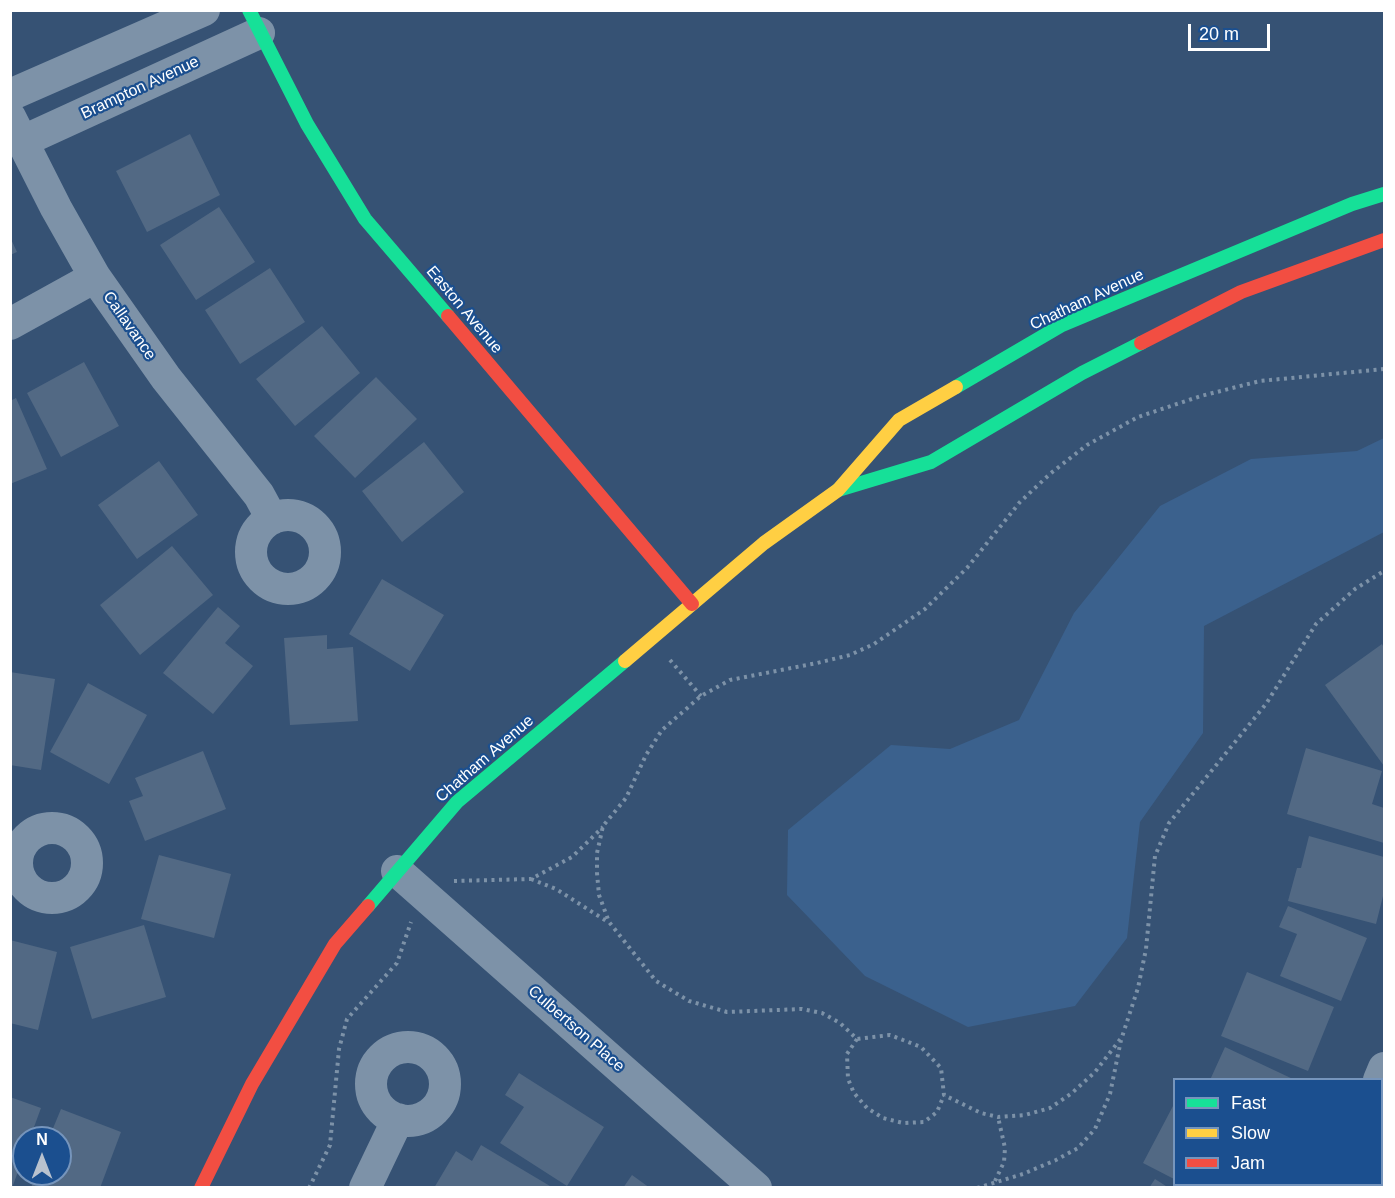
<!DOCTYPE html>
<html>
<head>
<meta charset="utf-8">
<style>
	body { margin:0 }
	#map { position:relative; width:1395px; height:1198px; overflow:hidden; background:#365274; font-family:Arial,sans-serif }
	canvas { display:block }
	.frame { position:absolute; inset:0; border:12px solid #fff; pointer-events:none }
	.legend { position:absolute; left:1173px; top:1078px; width:210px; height:108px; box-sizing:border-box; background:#1b4f8f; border:2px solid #7695bc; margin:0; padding:8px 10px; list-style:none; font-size:18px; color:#fff }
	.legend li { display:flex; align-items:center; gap:12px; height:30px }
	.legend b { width:30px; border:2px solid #7695bc }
	.north { position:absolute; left:12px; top:1126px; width:60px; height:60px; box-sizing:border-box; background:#1b4f8f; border:2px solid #7695bc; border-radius:50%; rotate:0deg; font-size:16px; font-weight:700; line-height:24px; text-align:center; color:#fff }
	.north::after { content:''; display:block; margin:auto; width:21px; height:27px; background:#b9c2ce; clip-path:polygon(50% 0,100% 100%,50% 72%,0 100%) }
	.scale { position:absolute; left:1188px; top:24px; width:82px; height:27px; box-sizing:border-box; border:3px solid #fff; border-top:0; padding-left:8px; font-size:18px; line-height:21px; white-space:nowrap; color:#fff; -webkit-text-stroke:4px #1b4f8f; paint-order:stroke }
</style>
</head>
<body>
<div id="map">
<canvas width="1395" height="1198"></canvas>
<div class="frame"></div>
<ul class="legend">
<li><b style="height:8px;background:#16e098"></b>Fast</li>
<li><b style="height:8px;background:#ffcf43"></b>Slow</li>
<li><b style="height:8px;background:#f24e42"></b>Jam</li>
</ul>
<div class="north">N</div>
<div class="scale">20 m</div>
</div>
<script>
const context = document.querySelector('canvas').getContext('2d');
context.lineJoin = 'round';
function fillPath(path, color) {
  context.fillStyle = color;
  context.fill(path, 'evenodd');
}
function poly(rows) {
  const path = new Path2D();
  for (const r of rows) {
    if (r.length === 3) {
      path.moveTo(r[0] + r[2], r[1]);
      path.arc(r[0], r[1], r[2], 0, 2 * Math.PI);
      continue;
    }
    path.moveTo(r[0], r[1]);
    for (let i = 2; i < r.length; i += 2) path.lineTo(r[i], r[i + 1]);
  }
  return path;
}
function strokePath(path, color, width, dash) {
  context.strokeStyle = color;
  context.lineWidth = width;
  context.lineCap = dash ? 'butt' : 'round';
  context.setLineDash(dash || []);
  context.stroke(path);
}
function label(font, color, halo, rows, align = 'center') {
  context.font = font + ' Arial,sans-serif';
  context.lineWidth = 4.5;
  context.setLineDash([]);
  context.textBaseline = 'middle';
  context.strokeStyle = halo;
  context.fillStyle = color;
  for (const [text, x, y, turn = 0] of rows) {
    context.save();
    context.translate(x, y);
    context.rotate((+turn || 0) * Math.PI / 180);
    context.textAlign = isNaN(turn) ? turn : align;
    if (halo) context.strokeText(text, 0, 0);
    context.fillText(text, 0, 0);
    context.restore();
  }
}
fillPath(poly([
	[1384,438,1384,532,1204,626,1203,733,1140,822,1127,938,1075,1006,968,1027,865,976,787,895,788,830,891,745,950,749,1019,720,1074,613,1160,506,1251,459,1357,451]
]), '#3b618d');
fillPath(poly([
	[190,134,220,195,147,232,116,171],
	[219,207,255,262,196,300,160,245],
	[10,237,17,252,10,255],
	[270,268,305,322,240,364,205,310],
	[322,326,360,373,295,426,256,379],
	[84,362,119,426,61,457,27,393],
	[376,377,417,419,355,478,314,436],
	[16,398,47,469,10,484,10,401],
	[424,442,464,492,402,542,362,491],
	[159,461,198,515,137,559,98,505],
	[172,546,213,595,140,655,100,605],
	[382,579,444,615,410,671,349,634],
	[218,607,240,626,225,643,253,666,213,714,163,673],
	[327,635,327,649,353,647,358,721,290,725,284,638],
	[1382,644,1384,648,1384,766,1325,685],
	[10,672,55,679,41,770,10,765],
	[88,683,147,715,109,784,50,752],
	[1306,748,1382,771,1372,804,1384,808,1384,843,1287,814],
	[203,751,226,809,145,841,129,801,143,796,135,778],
	[1309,836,1384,857,1384,892,1376,924,1288,901,1297,868,1301,868],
	[159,855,231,874,214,938,141,919],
	[1288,906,1367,938,1341,1001,1280,976,1297,934,1279,927],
	[144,925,166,997,92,1019,70,947],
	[10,940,57,952,38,1030,10,1023],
	[1247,972,1334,1007,1308,1071,1221,1036],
	[1225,1047,1295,1080,1210,1080],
	[519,1073,604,1127,567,1186,500,1143,524,1107,505,1095],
	[10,1097,41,1108,30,1138,24,1138,24,1155,12,1188],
	[1173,1106,1174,1107,1174,1179,1143,1163],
	[61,1109,121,1132,100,1188,31,1188,36,1174,60,1174,60,1138,49,1138],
	[481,1145,550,1186,549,1188,434,1188,456,1151,472,1161],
	[632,1175,650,1188,623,1188],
	[1155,1179,1169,1188,1149,1188],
	[1184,1184,1240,1184,1238,1188,1190,1188]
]), '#526984');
strokePath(poly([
	[1384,369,1260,381,1201,396,1138,417,1087,445,1051,473,1020,502,967,568,925,609,874,644,850,655,817,663,730,680,701,696,662,730,646,755,626,798,603,826,597,853,597,873,599,895,609,922,656,981,689,1001,727,1012,802,1009,822,1013,840,1023,857,1039,890,1035,921,1047,941,1068,944,1095,981,1113,998,1117,1025,1115,1050,1108,1072,1093,1095,1072,1122,1037,1138,988,1146,949,1155,856,1169,823,1266,704,1316,624,1355,589,1384,571],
	[670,660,701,696],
	[531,879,556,889,608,922],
	[454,881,531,879,572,857,603,827],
	[857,1039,847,1054,848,1079,854,1093,867,1108,883,1118,903,1123,924,1122,937,1112,944,1095],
	[995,1181,1004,1162,1005,1148,998,1117],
	[309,1188,330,1145,339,1049,347,1019,397,963,411,922],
	[977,1188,1023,1174,1056,1160,1078,1148,1095,1129,1110,1094,1121,1040]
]), '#7d92a8', 4, [3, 4.5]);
strokePath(poly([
	[10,95,204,10],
	[10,117,56,208,95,277,166,378,259,495,272,519],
	[21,142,259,33],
	[10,324,95,277],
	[288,552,37],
	[52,863,35],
	[397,871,756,1188],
	[408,1084,37],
	[1379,1080,1384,1068],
	[365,1188,398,1119],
	[1317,1188,1319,1184]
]), '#7d92a8', 32);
strokePath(poly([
	[249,10,307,124,365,219,448,316],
	[956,387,1062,325,1352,204,1384,194],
	[838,490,931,462,1082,373,1141,343],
	[368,906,457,802,625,661]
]), '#16e098', 14);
strokePath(poly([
	[625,661,764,543,838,490,899,420,956,387]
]), '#ffcf43', 14);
strokePath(poly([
	[448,316,692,604],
	[1141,343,1241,292,1384,240],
	[201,1188,252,1084,335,944,368,906]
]), '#f24e42', 14);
label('16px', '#fff', '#1b4f8f', [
	["Brampton Avenue",140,88,-25],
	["Chatham Avenue",1087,300,-25],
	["Easton Avenue",464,310,50],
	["Callavance",129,326,55],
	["Chatham Avenue",485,759,-41],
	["Culbertson Place",576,1029,41]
]);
</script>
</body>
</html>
